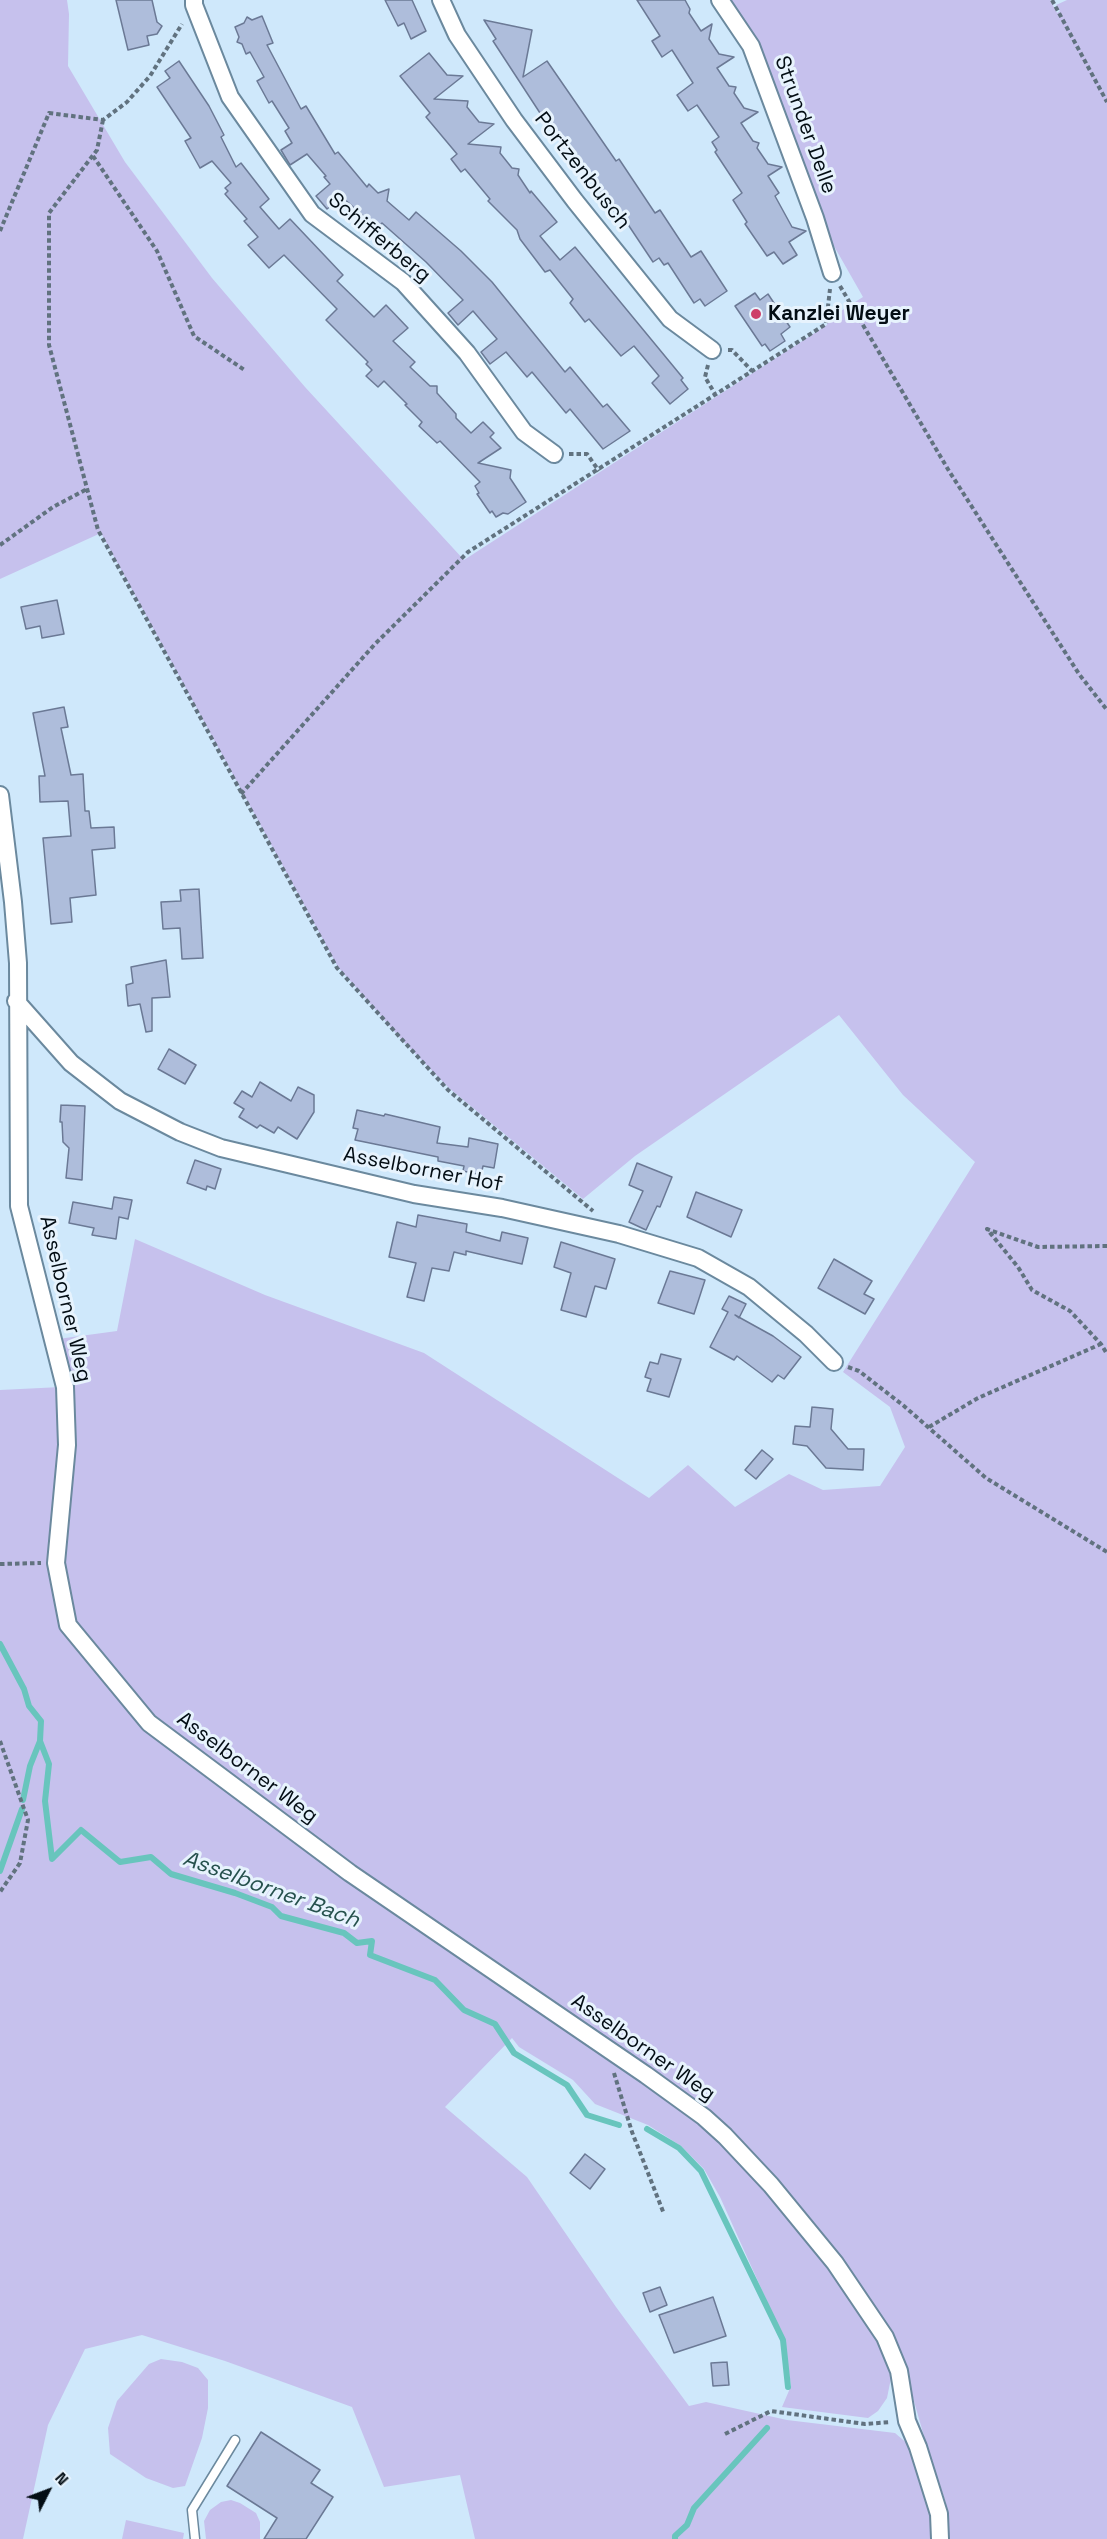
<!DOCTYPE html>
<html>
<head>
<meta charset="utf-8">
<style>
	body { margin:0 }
	#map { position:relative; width:1107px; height:2539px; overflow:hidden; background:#cfe8fb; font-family:"Space Grotesk",sans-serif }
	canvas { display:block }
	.north { position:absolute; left:18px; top:2461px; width:60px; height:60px; -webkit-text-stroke:4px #e7f3fd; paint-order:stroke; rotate:48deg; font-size:16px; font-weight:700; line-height:24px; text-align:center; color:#030d14 }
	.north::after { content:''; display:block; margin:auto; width:21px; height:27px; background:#030d14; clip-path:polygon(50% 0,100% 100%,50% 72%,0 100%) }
</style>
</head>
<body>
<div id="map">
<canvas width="1107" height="2539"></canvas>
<div class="north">N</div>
</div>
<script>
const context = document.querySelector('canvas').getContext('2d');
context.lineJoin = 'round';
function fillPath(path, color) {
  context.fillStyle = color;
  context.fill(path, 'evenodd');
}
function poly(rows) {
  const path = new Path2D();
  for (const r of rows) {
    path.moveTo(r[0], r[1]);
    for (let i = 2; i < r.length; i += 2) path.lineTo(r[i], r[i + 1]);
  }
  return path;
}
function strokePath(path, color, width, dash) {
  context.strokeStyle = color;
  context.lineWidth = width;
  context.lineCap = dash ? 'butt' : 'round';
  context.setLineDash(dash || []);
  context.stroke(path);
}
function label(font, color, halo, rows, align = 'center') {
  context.font = font + ' "Space Grotesk",sans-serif';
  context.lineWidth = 6;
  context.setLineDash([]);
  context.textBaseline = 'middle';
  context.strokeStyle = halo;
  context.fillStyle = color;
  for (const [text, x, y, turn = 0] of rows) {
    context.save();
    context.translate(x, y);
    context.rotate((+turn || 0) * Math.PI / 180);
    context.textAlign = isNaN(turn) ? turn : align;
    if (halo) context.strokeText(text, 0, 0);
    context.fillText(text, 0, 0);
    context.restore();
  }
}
fillPath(poly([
	[0,0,67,0,69,14,68,66,125,162,212,278,305,387,464,560,827,325,828,319,863,297,818,218,746,47,714,0,1050,0,1057,13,1060,11,1056,5,1067,0,1107,0,1107,2539,948,2539,946,2503,927,2447,906,2373,775,2180,711,2112,360,1870,152,1721,72,1625,60,1563,58,1339,117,1331,135,1239,265,1295,424,1353,649,1498,688,1465,735,1507,789,1474,823,1490,880,1486,905,1447,890,1407,843,1372,975,1162,903,1095,839,1015,635,1156,583,1199,449,1088,402,1040,338,967,101,533,0,579],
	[61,1387,65,1628,147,1727,478,1972,700,2121,765,2188,825,2262,879,2341,892,2373,887,2398,878,2411,868,2418,782,2407,791,2386,784,2339,720,2197,704,2169,681,2146,648,2125,595,2104,573,2080,519,2047,512,2038,445,2107,527,2177,616,2307,689,2406,706,2402,787,2420,895,2433,909,2445,916,2459,934,2531,934,2539,475,2539,460,2475,384,2487,352,2407,225,2361,142,2335,85,2349,48,2425,23,2539,0,2539,0,1390],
	[161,2359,182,2362,198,2368,208,2380,208,2408,202,2438,185,2486,173,2488,146,2478,110,2454,108,2428,117,2401,149,2364],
	[231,2500,240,2503,256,2513,260,2522,260,2539,206,2539,204,2521,210,2510,221,2502],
	[126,2520,184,2533,183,2539,122,2539]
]), '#c6c1ed');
strokePath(poly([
	[0,1644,24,1689,29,1706,41,1721,40,1741,49,1764,45,1801,52,1859,81,1830,120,1862,151,1857,171,1874,235,1893,272,1907,281,1916,344,1933,357,1943,372,1941,370,1955,435,1980,464,2010,495,2024,514,2053,567,2085,587,2115,619,2125],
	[23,1800,30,1766,40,1741],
	[0,1871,22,1809],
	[647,2129,679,2148,701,2171,783,2340,788,2387],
	[675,2539,675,2536,687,2525,694,2508,767,2428]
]), '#68c5bd', 6);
const building = poly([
	[116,0,152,0,157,22,162,26,157,34,147,36,149,45,128,50,116,0],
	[385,0,412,0,426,31,411,39,404,23,398,26,385,0],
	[637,0,685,0,690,9,689,13,701,31,712,24,709,39,719,54,734,57,717,68,729,86,736,87,734,93,744,108,758,112,741,123,753,141,759,143,757,148,768,164,782,167,768,176,779,193,775,196,792,227,806,231,789,242,797,255,783,264,774,252,767,256,745,224,747,222,733,200,742,193,715,152,717,150,712,142,719,137,697,105,688,111,677,95,693,83,672,50,662,57,652,41,660,36,637,0],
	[262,16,273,43,267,45,301,109,306,106,335,154,338,152,367,187,369,184,378,193,389,189,387,201,409,220,416,212,461,251,492,282,565,372,570,367,603,407,607,404,630,431,603,449,570,409,566,413,532,372,527,377,506,352,490,364,481,352,497,339,473,311,458,325,448,313,463,300,426,262,382,223,377,228,342,197,327,209,316,196,330,184,324,177,326,176,307,154,290,165,281,150,292,143,285,131,289,128,272,101,269,103,257,81,264,77,250,52,246,54,242,44,237,42,239,37,235,27,244,23,247,17,252,20,262,16],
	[484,20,532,30,523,77,547,61,616,161,619,159,655,213,660,210,691,257,701,251,727,291,705,306,700,299,694,303,668,263,664,265,659,258,653,262,617,208,613,211,582,164,579,166,543,111,540,113,493,41,496,39,484,20],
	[429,53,447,75,463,76,434,99,468,101,467,107,479,122,494,124,468,144,501,147,500,153,512,168,519,169,518,175,530,193,531,191,557,222,540,236,560,260,575,247,683,378,681,380,688,389,670,404,652,383,659,376,634,346,621,356,589,319,585,322,570,303,573,299,550,270,545,272,520,239,517,230,488,201,490,199,465,169,461,172,451,159,457,154,426,117,430,113,400,76,429,53],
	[179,61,209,106,224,135,221,137,236,167,241,163,269,199,260,207,279,229,290,219,343,275,337,281,374,317,386,305,408,328,393,341,415,362,410,367,430,386,437,386,437,393,456,414,456,418,471,433,483,422,494,433,490,437,501,448,478,463,511,470,510,478,526,502,508,514,503,513,496,517,492,511,490,513,477,494,479,493,475,486,480,482,440,441,437,443,419,426,422,422,405,405,407,404,384,381,378,387,366,376,372,370,366,364,368,362,326,320,337,309,284,255,269,268,248,245,258,237,244,221,247,219,225,194,228,191,225,188,231,183,212,161,200,168,185,141,191,138,157,87,170,78,165,71,179,61],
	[755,293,760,300,768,294,790,327,781,334,785,341,770,351,765,344,762,346,735,306,755,293],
	[57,600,64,634,42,638,40,626,26,629,21,607,57,600],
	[64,707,68,727,61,728,71,775,83,774,85,811,89,811,91,828,114,827,115,848,92,850,96,895,70,898,72,922,51,924,43,838,71,836,68,801,40,802,39,776,45,776,33,713,64,707],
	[199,889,203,958,182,959,180,928,163,929,161,902,181,901,180,890,199,889],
	[166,960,170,997,152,998,152,1031,146,1032,140,1004,128,1006,126,985,133,983,131,967,166,960],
	[169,1049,196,1065,185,1084,158,1069,169,1049],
	[260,1082,291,1101,298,1087,314,1095,314,1112,297,1139,278,1127,274,1133,260,1125,257,1128,239,1117,244,1109,234,1103,242,1091,252,1097,260,1082],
	[61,1105,85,1106,82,1180,66,1178,69,1148,63,1142,62,1122,60,1122,61,1105],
	[357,1110,384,1116,385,1114,440,1127,437,1143,468,1147,469,1138,498,1144,494,1168,483,1166,481,1175,463,1171,464,1166,438,1161,438,1157,355,1140,358,1129,353,1128,357,1110],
	[195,1160,221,1169,215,1189,207,1186,206,1190,187,1183,195,1160],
	[637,1163,672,1177,660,1207,657,1206,646,1230,629,1222,643,1191,629,1185,637,1163],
	[696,1192,742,1210,731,1237,687,1217,696,1192],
	[114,1197,132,1200,128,1219,119,1217,116,1239,92,1235,94,1228,69,1223,73,1202,112,1209,114,1197],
	[418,1215,467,1224,466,1232,500,1241,502,1232,528,1238,522,1264,466,1251,466,1255,454,1252,449,1271,432,1268,424,1301,407,1297,416,1263,389,1257,397,1222,416,1227,418,1215],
	[561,1242,615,1259,606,1289,595,1286,586,1317,561,1310,571,1273,554,1267,561,1242],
	[834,1259,872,1281,864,1294,874,1299,865,1314,818,1288,834,1259],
	[670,1271,705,1280,694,1314,658,1303,670,1271],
	[729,1296,746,1304,739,1318,735,1315,773,1336,801,1357,784,1379,778,1375,772,1382,737,1356,734,1360,710,1347,728,1312,722,1309,729,1296],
	[661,1354,681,1359,669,1397,647,1391,651,1379,645,1377,650,1362,658,1364,661,1354],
	[812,1407,833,1409,831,1429,848,1449,864,1449,863,1470,826,1468,807,1446,793,1444,795,1426,810,1427,812,1407],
	[762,1450,773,1459,756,1479,745,1470,762,1450],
	[585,2154,605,2169,590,2189,570,2173,585,2154],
	[660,2287,667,2305,650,2312,643,2293,660,2287],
	[713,2297,726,2336,674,2353,659,2315,713,2297],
	[727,2362,729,2385,713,2386,711,2363,727,2362],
	[261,2432,320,2470,311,2483,333,2497,306,2539,264,2539,277,2518,227,2486,261,2432]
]);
fillPath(building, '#aebddb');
strokePath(building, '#6b7995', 1.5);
const service = poly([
	[195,2539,192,2510,235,2440]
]);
const minor = poly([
	[194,0,194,5,230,97,312,214,403,282,467,353,524,432,554,454],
	[441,0,457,35,514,120,575,201,670,319,712,350],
	[720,0,751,46,815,218,832,273],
	[0,795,13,902,18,963,19,1206,65,1387,67,1445,56,1563,68,1625,149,1723,350,1873,646,2075,704,2117,725,2136,771,2185,835,2263,885,2337,899,2371,907,2421,918,2447,939,2514,940,2539],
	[16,1001,71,1063,120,1101,180,1132,221,1148,414,1194,502,1208,619,1234,698,1258,749,1287,806,1334,834,1362]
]);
strokePath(service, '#6b899e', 11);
strokePath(minor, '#6b899e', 20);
strokePath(poly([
	[1052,0,1107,102],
	[103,120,97,150,49,213,49,345,98,530,337,968,448,1090,593,1211],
	[93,156,157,251,194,336,246,371],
	[0,231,49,113,103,120,127,102,150,76,182,24],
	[840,286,949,471,1079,674,1107,710],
	[728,350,732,350,752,371],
	[708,365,705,377,715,394],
	[569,454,587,454,599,471],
	[0,545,53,507,87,489],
	[241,794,375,644,468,552,826,324,830,289],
	[1107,1246,1038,1247,987,1229,1018,1267,1032,1290,1070,1311,1101,1344,1107,1354],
	[848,1367,859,1371,904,1406,986,1478,1107,1552],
	[929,1427,978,1398,1101,1344],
	[0,1564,41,1563],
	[0,1741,28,1820,20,1863,0,1892],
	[614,2073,632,2132,664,2214],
	[725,2434,771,2411,865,2424,891,2422]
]), '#61727f', 4, [4.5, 3]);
strokePath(service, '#fff', 8);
strokePath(minor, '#fff', 16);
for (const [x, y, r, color] of [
	[756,314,6,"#cd3f69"]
]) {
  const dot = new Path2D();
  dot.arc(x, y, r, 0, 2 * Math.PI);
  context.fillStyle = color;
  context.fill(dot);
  strokePath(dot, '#e7f3fd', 2);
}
label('21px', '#030d14', '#e7f3fd', [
	["Strunder Delle",805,125,70],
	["Portzenbusch",582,171,52],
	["Schifferberg",379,238,40],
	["Asselborner Hof",423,1170,11],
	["Asselborner Weg",65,1299,77],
	["Asselborner Weg",247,1768,37],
	["Asselborner Weg",643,2048,35]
]);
label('bold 21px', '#030d14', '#e7f3fd', [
	["Kanzlei Weyer",768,314]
], 'left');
label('italic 22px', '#26514d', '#e7f3fd', [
	["Asselborner Bach",271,1890,20]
]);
</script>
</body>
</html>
